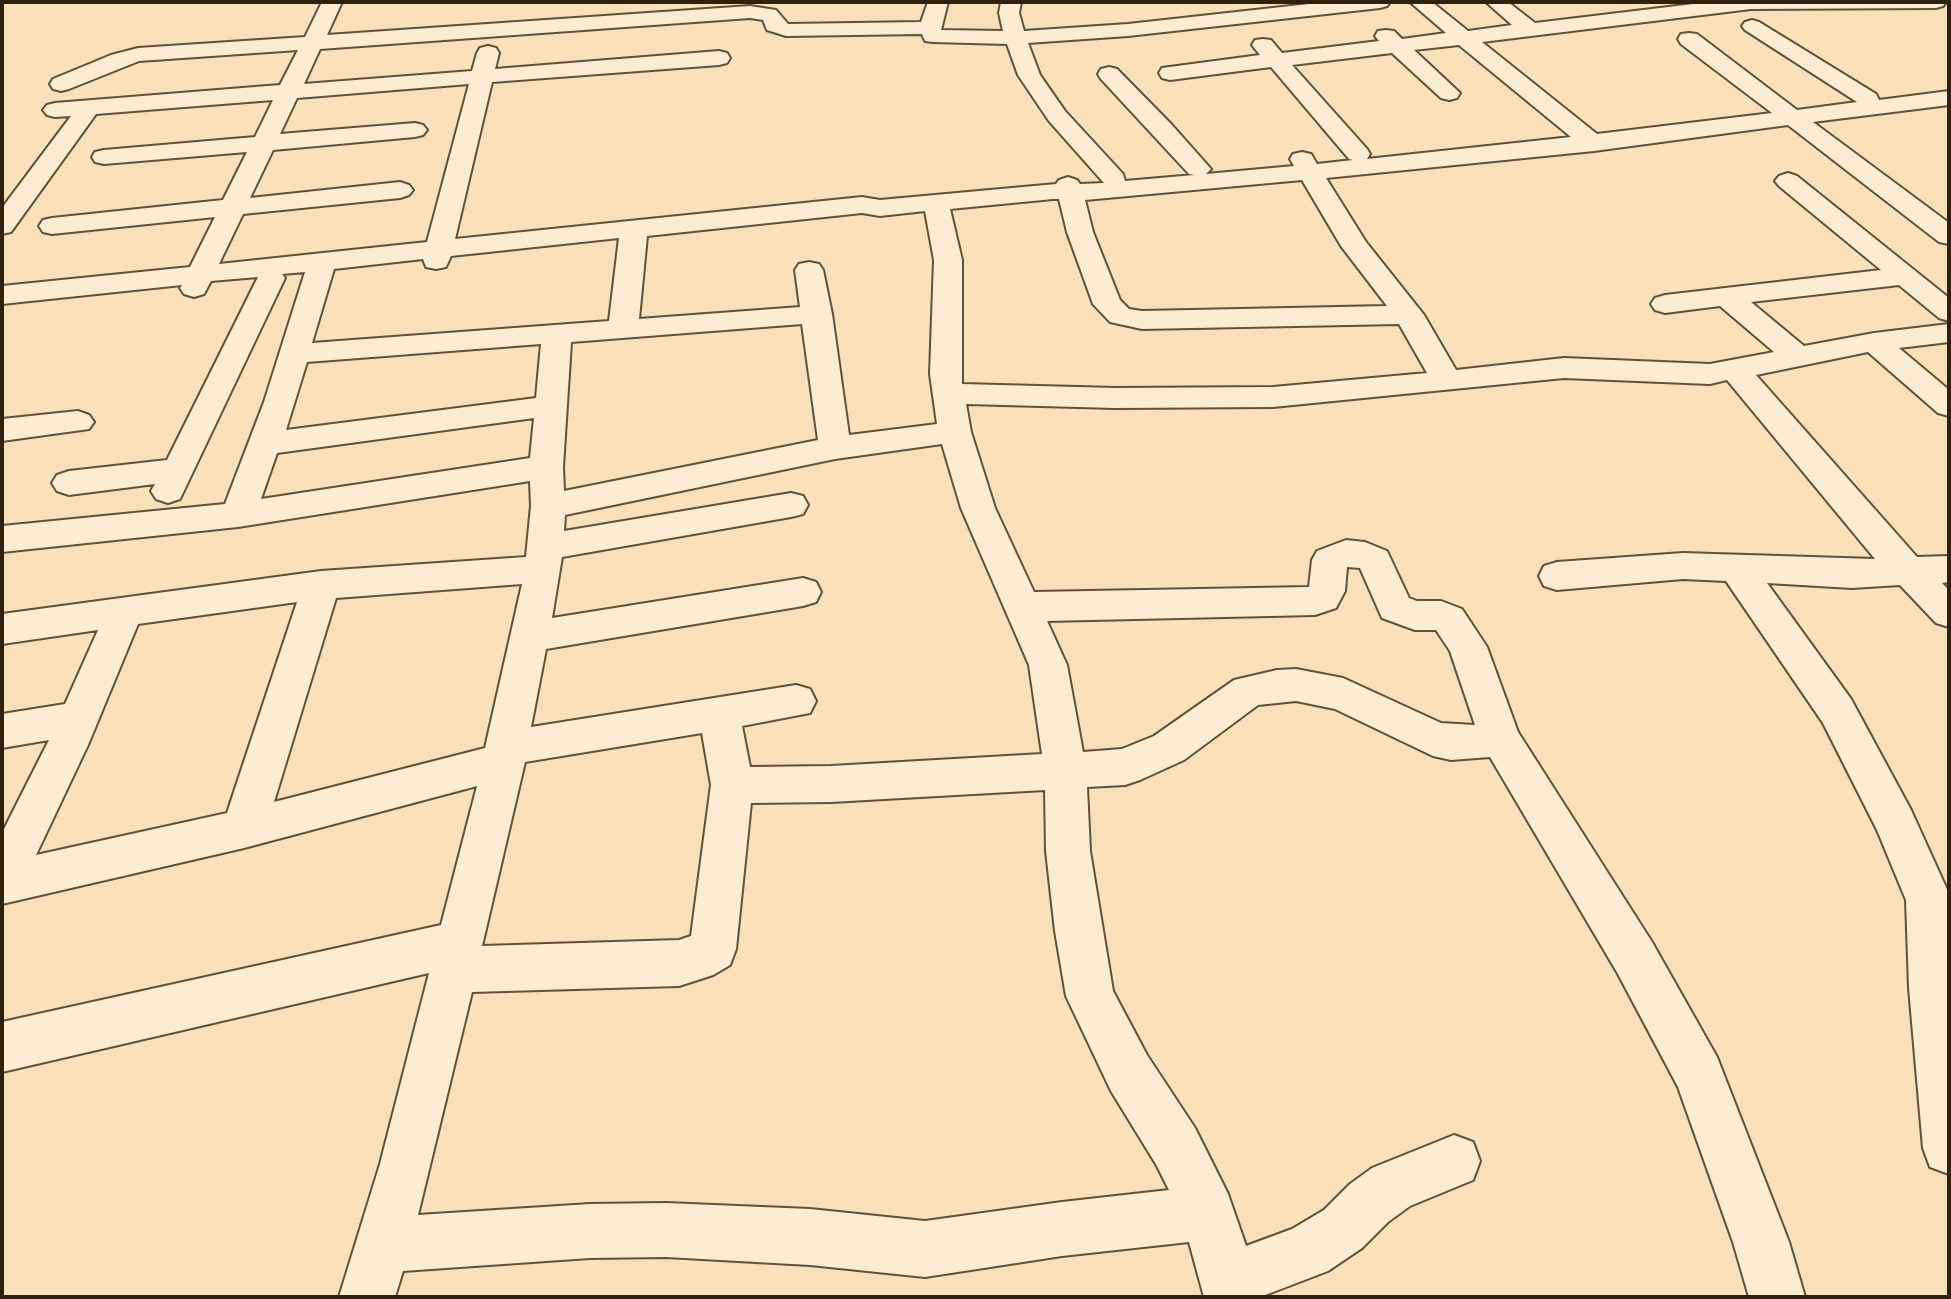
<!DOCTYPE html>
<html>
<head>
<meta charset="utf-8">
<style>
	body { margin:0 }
	#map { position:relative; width:1951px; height:1299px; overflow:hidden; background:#f8e1ba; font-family:Cardo,serif }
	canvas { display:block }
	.frame { position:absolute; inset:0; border:4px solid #2e2110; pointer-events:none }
</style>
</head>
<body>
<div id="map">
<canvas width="1951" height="1299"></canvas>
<div class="frame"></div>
</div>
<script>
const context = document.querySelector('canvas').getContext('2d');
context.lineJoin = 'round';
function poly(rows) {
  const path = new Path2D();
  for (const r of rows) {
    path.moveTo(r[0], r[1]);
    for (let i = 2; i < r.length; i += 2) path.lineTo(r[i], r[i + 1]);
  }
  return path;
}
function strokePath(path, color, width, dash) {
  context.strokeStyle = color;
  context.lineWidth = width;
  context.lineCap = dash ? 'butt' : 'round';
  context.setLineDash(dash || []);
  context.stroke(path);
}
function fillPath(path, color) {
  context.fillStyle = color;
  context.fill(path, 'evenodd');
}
const minor = poly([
	[322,2,342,2,327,35,750,6,776,10,788,24,921,22,928,2,948,2,941,30,1003,31,999,13,1001,2,1021,2,1019,13,1024,31,1128,24,1327,2,1390,2,1387,6,1380,8,1128,36,1028,43,1040,75,1065,111,1123,174,1125,181,1194,175,1189,174,1101,79,1098,74,1101,69,1109,67,1117,69,1171,124,1211,169,1206,174,1294,166,1290,159,1293,154,1302,152,1311,154,1317,164,1353,160,1349,159,1271,67,1170,80,1162,78,1159,73,1162,68,1260,55,1252,45,1255,40,1263,39,1271,40,1282,53,1379,41,1375,36,1378,31,1386,30,1394,31,1402,39,1446,33,1410,2,1432,2,1468,31,1512,25,1486,2,1508,2,1535,23,1710,2,1946,2,1943,6,1936,8,1751,9,1482,42,1597,134,1772,113,1681,44,1678,39,1681,34,1689,33,1697,34,1797,110,1857,102,1745,30,1742,26,1745,22,1752,20,1759,22,1876,94,1879,100,1949,91,1949,105,1813,122,1949,223,1949,244,1939,242,1788,125,1594,151,1326,178,1366,242,1424,315,1456,370,1564,358,1710,364,1774,352,1720,306,1665,313,1655,310,1651,304,1655,298,1665,295,1881,270,1779,186,1775,181,1779,176,1788,173,1797,176,1949,298,1949,321,1939,318,1899,285,1751,302,1804,346,1874,333,1949,324,1949,342,1899,348,1949,390,1949,416,1938,413,1868,352,1756,375,1917,557,1949,556,1949,582,1942,583,1949,590,1949,627,1936,623,1900,585,1852,588,1767,583,1851,699,1911,810,1949,894,1949,1174,1930,1167,1923,1148,1909,988,1906,900,1877,830,1823,723,1726,581,1683,579,1557,590,1544,586,1539,576,1544,566,1557,562,1683,553,1875,559,1727,380,1710,384,1564,378,1273,407,1115,408,966,404,971,432,995,508,1034,592,1309,587,1312,560,1317,551,1346,540,1365,542,1387,551,1409,598,1417,601,1441,601,1462,609,1487,647,1518,732,1652,942,1717,1057,1789,1242,1805,1297,1749,1297,1733,1242,1678,1087,1618,974,1490,757,1451,760,1433,756,1335,709,1296,701,1258,705,1184,760,1140,780,1125,785,1087,787,1090,851,1113,991,1147,1055,1195,1128,1228,1194,1246,1246,1292,1229,1324,1210,1350,1184,1372,1168,1454,1135,1473,1142,1480,1161,1473,1180,1410,1206,1388,1222,1362,1248,1328,1271,1260,1297,1204,1297,1189,1242,1062,1256,925,1277,810,1265,666,1257,590,1258,403,1271,395,1297,339,1297,380,1164,429,973,2,1072,2,1022,441,925,477,786,244,848,2,904,2,833,49,740,2,748,2,714,65,704,98,630,2,644,2,614,321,571,526,557,531,506,530,481,238,527,2,552,2,526,225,504,264,402,305,272,282,274,285,278,180,499,168,503,156,499,151,491,155,484,69,495,57,491,52,483,57,475,69,471,167,460,258,277,211,281,204,294,194,297,184,294,180,288,182,285,2,304,2,286,190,267,215,217,52,234,43,232,39,226,43,220,52,218,223,200,247,152,104,164,95,162,92,157,95,152,104,150,255,137,273,100,96,114,11,232,2,234,2,208,71,116,55,117,47,115,43,110,47,105,55,103,280,85,298,50,139,61,69,89,61,91,53,89,50,84,53,79,111,55,138,48,305,37,322,2],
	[750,18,763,20,767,30,786,36,922,34,925,41,933,42,1007,44,1018,75,1049,121,1104,183,1080,184,1077,180,1068,177,1059,180,1056,184,880,200,862,197,455,239,492,82,719,65,727,63,730,58,727,53,719,51,495,69,499,53,496,48,488,46,480,48,477,53,472,71,304,84,320,49,750,18],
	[1459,45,1571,137,1367,159,1370,154,1367,149,1292,65,1392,53,1441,98,1449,100,1457,98,1460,93,1414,50,1459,45],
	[469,84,427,242,219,264,243,214,400,198,409,195,413,190,409,185,400,182,250,198,273,150,415,137,423,135,427,130,423,125,415,123,280,134,297,98,469,84],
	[1302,180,1341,246,1387,306,1142,311,1129,309,1120,300,1093,232,1085,200,1302,180],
	[1053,199,1059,199,1067,232,1093,304,1110,322,1142,329,1399,324,1427,373,1273,387,1115,388,962,384,962,260,950,209,1053,199],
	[925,211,934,260,930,374,937,424,849,435,832,314,823,270,819,264,809,262,799,264,795,270,800,307,639,319,647,236,862,213,880,216,925,211],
	[619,238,609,321,312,343,334,269,423,259,426,267,436,269,446,267,451,256,619,238],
	[802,324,818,440,564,491,563,467,571,342,802,324],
	[541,344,536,398,286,430,307,362,541,344],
	[534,418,530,458,261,499,277,453,534,418],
	[942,444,961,508,1029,665,1042,754,831,766,750,767,742,726,810,713,816,701,810,689,796,685,531,727,546,649,803,606,816,602,821,592,816,582,803,578,552,618,562,557,791,517,803,514,808,505,803,496,791,493,564,531,565,515,835,459,942,444],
	[1347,567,1360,568,1382,618,1415,630,1436,630,1450,651,1475,725,1441,723,1343,678,1296,669,1277,670,1234,680,1154,736,1122,749,1083,752,1067,665,1047,621,1315,615,1336,608,1345,591,1347,567],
	[522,584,485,748,274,802,336,598,522,584],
	[297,602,227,813,36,855,88,745,138,624,297,602],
	[702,733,711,785,691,936,679,940,482,946,525,762,702,733],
	[1045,790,1046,851,1055,931,1066,996,1111,1091,1157,1166,1169,1190,1062,1202,925,1221,810,1209,666,1203,590,1204,418,1215,472,992,679,986,713,975,730,965,736,949,751,803,831,802,1045,790],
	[78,411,89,415,94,422,89,429,2,441,2,419,78,411]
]);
strokePath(minor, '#60513a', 4);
fillPath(minor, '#faecd2');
</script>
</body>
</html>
